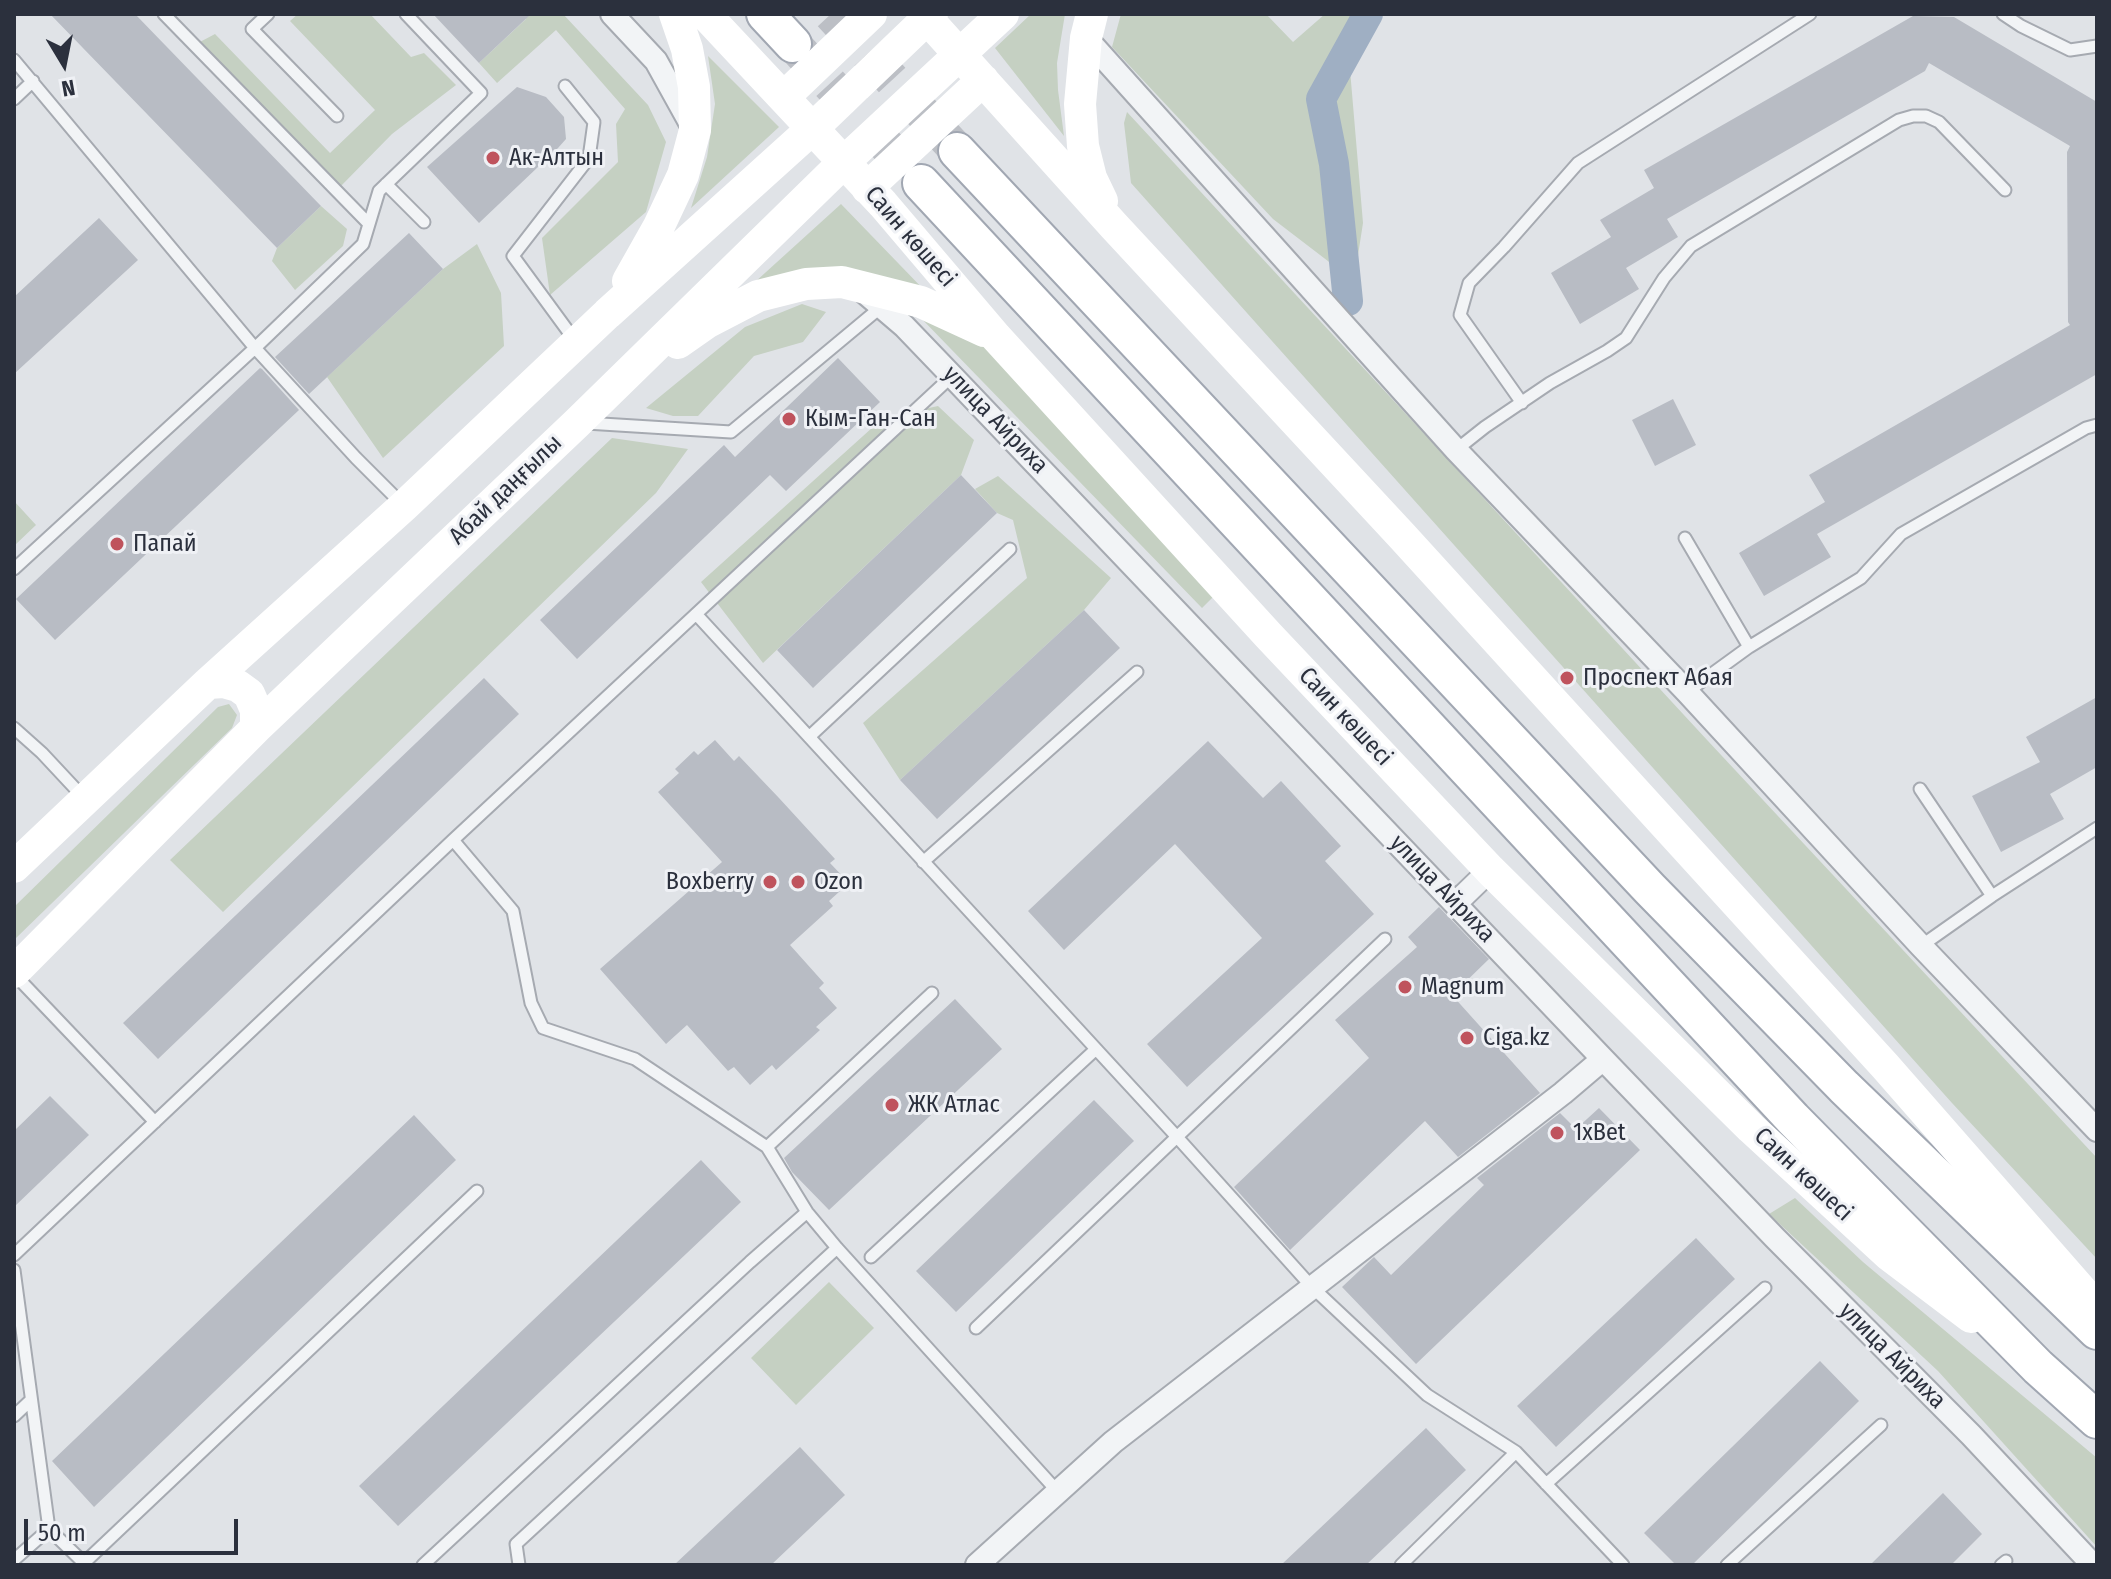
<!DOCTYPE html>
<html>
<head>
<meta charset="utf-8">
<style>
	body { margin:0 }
	#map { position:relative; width:2111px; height:1579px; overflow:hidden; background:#e0e3e7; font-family:"Fira Sans Condensed",sans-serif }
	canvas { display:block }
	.frame { position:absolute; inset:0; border:16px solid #2b303d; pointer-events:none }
	.north { position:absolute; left:24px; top:24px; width:80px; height:80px; -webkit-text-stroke:6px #eff1f5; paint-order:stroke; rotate:170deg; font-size:22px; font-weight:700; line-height:32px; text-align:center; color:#2b303d }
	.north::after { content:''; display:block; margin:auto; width:28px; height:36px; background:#2b303d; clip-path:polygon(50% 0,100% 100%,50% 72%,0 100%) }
	.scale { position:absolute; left:24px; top:1519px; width:214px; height:36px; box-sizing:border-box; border:4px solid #2b303d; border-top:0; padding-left:10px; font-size:24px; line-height:28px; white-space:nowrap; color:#2b303d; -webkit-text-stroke:6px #eff1f5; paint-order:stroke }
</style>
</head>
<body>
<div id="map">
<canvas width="2111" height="1579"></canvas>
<div class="frame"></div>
<div class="north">N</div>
<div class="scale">50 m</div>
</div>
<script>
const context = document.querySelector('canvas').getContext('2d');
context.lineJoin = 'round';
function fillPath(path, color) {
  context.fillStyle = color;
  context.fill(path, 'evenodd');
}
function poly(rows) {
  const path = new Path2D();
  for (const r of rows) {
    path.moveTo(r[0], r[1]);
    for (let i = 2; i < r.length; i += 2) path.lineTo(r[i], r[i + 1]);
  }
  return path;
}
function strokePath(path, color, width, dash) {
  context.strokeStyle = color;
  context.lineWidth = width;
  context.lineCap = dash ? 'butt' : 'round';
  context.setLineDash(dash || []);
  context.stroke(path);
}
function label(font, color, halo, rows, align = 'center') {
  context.font = font + ' "Fira Sans Condensed",sans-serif';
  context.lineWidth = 6;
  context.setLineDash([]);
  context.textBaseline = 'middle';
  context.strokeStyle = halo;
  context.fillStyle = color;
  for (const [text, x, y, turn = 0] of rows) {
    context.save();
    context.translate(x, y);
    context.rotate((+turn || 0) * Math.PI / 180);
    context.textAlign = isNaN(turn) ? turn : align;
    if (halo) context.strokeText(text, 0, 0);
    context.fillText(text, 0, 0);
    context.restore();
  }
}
fillPath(poly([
	[298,14,370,14,411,57,424,53,456,85,392,134,340,187,198,43,215,34,330,153,375,110,290,21],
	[522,14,563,14,648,105,666,142,646,212,550,295,542,238,618,162,616,124,625,109,556,30,497,83,479,63,526,19],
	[1031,14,1065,14,1057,63,1058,90,1064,136,995,48],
	[1121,14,1266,14,1293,42,1325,14,1382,14,1348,46,1363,223,1354,281,1273,219,1112,47],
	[708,56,779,127,691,208,707,157,715,104],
	[1127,112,1708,741,2097,1158,2097,1259,1952,1103,1131,183,1124,123],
	[841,204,928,294,744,292],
	[321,206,347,229,343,246,295,290,272,261,277,248],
	[477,244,501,293,504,346,383,458,327,377,443,269],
	[802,304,826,312,803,342,754,356,698,416,673,416,646,408,745,327],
	[918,315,959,332,990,350,1214,596,1202,608],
	[938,406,974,440,961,475,763,663,701,582,883,418],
	[612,438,688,449,656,493,223,912,170,860],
	[998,476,1111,578,1084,610,900,780,863,723,1027,578,1013,520,997,513,975,489],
	[14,501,36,525,14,546],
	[229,704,237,715,232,728,14,940,14,907,218,707],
	[1795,1198,1863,1262,2097,1458,2097,1547,1938,1371,1769,1214],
	[829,1282,874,1328,796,1405,751,1358]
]), '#c5d0c2');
strokePath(poly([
	[1348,301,1334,164,1321,99,1368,14]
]), '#9fafc3', 30);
fillPath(poly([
	[50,14,135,14,321,206,277,248],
	[433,14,531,14,479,63],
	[1913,16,1954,17,2097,102,2097,374,1817,534,1831,557,1764,596,1739,553,1825,502,1809,475,2070,325,2068,322,2067,152,2070,146,1929,63,1925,71,1667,219,1678,237,1626,268,1639,289,1580,324,1551,273,1611,237,1600,220,1654,188,1644,170],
	[517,87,546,97,564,117,566,139,558,148,479,223,427,167],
	[99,218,138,260,14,374,14,297],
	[409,233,443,269,309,394,275,357],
	[838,358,880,402,786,491,770,475,577,659,540,620,724,445,735,457],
	[260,368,262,369,299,410,55,640,16,599],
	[1673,399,1696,445,1655,466,1632,420],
	[961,475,997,513,813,688,777,650],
	[1084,610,1120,648,937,819,900,780],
	[484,678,519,714,158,1059,123,1023],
	[2097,697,2097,767,2050,794,2064,819,2001,852,1972,796,2040,762,2026,737],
	[715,740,734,761,739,756,779,798,835,859,830,863,849,883,829,901,833,906,790,945,824,983,819,988,837,1008,816,1027,820,1030,776,1070,772,1065,750,1085,734,1067,728,1071,687,1025,666,1044,600,969,722,862,658,792,679,773,675,769,694,751,698,755],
	[1208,741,1263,798,1281,781,1341,846,1325,861,1374,914,1187,1087,1147,1044,1262,938,1175,844,1064,950,1028,911],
	[1439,907,1489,959,1452,995,1540,1093,1458,1157,1425,1121,1290,1250,1234,1187,1369,1058,1335,1020,1417,947,1408,937],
	[955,999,1002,1049,829,1210,792,1172,784,1158],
	[50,1096,89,1135,14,1207,14,1131],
	[1094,1100,1134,1141,956,1312,916,1271],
	[1599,1108,1640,1150,1416,1364,1342,1287,1374,1257,1391,1275,1484,1185,1477,1178,1560,1113,1576,1129],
	[414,1115,456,1160,94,1507,52,1461],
	[701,1160,741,1202,398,1526,359,1486],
	[1696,1238,1735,1279,1556,1447,1517,1406],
	[1820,1361,1859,1401,1692,1565,1676,1565,1644,1533],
	[1426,1428,1466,1470,1366,1565,1281,1565],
	[800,1447,845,1495,771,1565,674,1565],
	[1943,1493,1982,1534,1951,1565,1870,1565]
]), '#b8bcc4');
strokePath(poly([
	[831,14,956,149],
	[793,44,898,158]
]), '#bcbfc5', 36, [36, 18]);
const lane = poly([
	[164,14,369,224],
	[268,14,252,29,337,116],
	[2003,14,2021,26,2070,50,2097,46],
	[14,60,255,348,356,458,401,503],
	[565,86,594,122,589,158,513,256,576,342],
	[14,99,33,81],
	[386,184,424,222],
	[1522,403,1460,315,1469,283,1504,247,1578,163,1810,14],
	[586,423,731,432,881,307],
	[1456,450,1485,427,1550,383,1607,351,1626,338,1664,278,1691,246,1899,120,1913,116,1926,116,1939,122,2005,190],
	[1685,538,1749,647],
	[14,569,255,348,363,244,379,191,481,93,406,14],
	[696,614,952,376],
	[1687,692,1749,647,1861,578,1901,534,2086,428,2097,425],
	[14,728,42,753,84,798],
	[809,737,1010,549],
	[1920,789,1992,896],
	[453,840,513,911,531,1003,543,1028,635,1059,767,1147,807,1212,837,1248,1058,1492],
	[923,862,1137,672],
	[1921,946,1992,896,2097,828],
	[15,975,155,1122],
	[767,1147,932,993],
	[14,1255,453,840,696,614,1177,1137,1312,1287,1427,1395,1516,1452,1623,1565],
	[871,1257,1095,1050],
	[14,1270,49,1529,14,1560],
	[976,1328,1385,939],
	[14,1416,31,1400],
	[1546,1484,1765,1288],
	[49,1529,84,1563,477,1191],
	[423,1565,750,1262,807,1212],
	[519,1565,516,1544,837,1248],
	[1401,1565,1516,1452],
	[1727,1565,1881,1425],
	[2001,1565,2006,1561]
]);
const street = poly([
	[612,14,656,61,692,126],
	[1086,38,1456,450,1687,692,1921,946,2097,1130],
	[863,291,904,326,952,376,1603,1059,1775,1238,1971,1435,2093,1565],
	[1456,903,1490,870],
	[977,1565,1113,1442,1563,1093,1603,1059]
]);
const primary = poly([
	[765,14,793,44],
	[957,151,1650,889,1844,1087,2097,1331],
	[921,183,1793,1119,2038,1367,2097,1420]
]);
strokePath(lane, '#a6aab1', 15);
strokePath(street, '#a6aab1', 26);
strokePath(primary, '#a1a7b2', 40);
strokePath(lane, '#f2f4f6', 11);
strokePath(street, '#f2f4f6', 22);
strokePath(poly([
	[705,14,883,204,996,337,1268,635,1490,870,1751,1128,1889,1255,1971,1317],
	[923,14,1114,226,1402,536,1885,1066,2097,1308],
	[1092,14,1086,38,1080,104,1083,146,1091,178,1102,201],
	[784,97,871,14],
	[867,188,983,80],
	[628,281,659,226,683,175,695,130,694,87,687,49,675,14],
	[678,343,708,322,758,296,806,284,842,282,921,302,984,331],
	[208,683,224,682,238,686,249,694,256,710,256,728],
	[14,867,208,683,404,506,607,314,813,128,932,14],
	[14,972,256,728,577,423,844,162,1003,14]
]), '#fff', 32);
strokePath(primary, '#fff', 36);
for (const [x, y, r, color] of [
	[493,158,8,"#bf535d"],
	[789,419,8,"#bf535d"],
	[117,544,8,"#bf535d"],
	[1567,678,8,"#bf535d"],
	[770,882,8,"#bf535d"],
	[798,882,8,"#bf535d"],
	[1405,987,8,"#bf535d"],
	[1467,1038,8,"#bf535d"],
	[892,1105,8,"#bf535d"],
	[1557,1133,8,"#bf535d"]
]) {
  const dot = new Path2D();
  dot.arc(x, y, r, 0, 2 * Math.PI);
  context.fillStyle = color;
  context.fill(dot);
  strokePath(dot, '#eff1f5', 3);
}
label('24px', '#2b303d', '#eff1f5', [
	["Ак-Алтын",509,158],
	["Кым-Ган-Сан",805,419],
	["Папай",133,544],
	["Проспект Абая",1583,678],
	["Boxberry",754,882,"right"],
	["Ozon",814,882],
	["Magnum",1421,987],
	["Ciga.kz",1483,1038],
	["ЖК Атлас",908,1105],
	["1xBet",1573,1133]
], 'left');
label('24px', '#2b303d', '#eff1f5', [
	["Саин көшесі",910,237,49],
	["улица Айриха",995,420,46],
	["Абай даңғылы",506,490,-44],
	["Саин көшесі",1345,717,47],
	["улица Айриха",1442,889,46],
	["Саин көшесі",1803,1175,43],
	["улица Айриха",1892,1356,45]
]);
</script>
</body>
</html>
